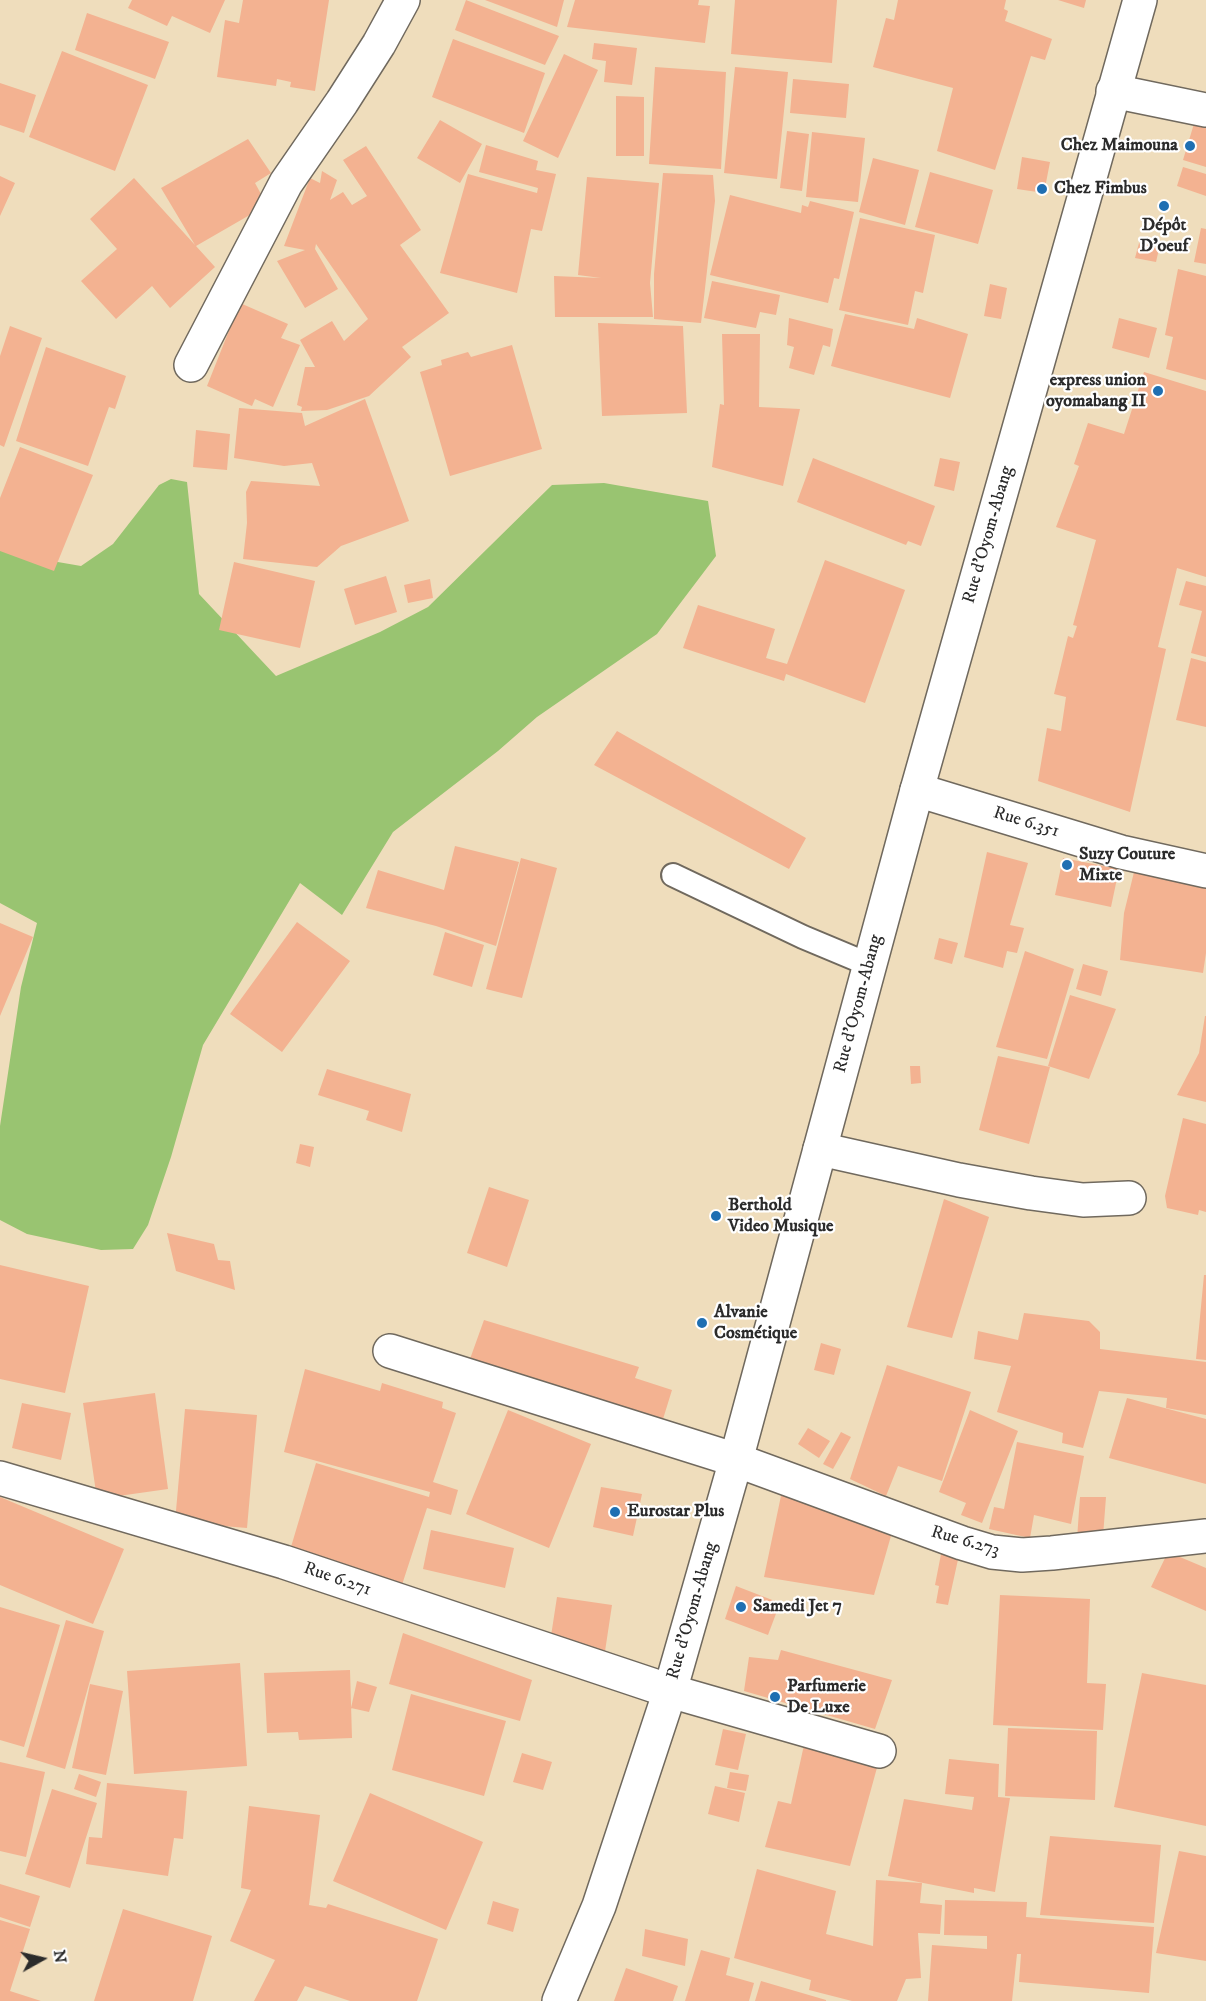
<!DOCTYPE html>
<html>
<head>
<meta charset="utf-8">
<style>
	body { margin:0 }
	#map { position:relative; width:1206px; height:2001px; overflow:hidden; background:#efddbc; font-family:"IM FELL DW Pica",serif }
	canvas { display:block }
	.north { position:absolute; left:12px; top:1929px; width:60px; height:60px; -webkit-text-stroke:4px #fff; paint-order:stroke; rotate:82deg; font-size:16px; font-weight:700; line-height:24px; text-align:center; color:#2b2b2b }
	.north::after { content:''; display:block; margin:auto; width:21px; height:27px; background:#2b2b2b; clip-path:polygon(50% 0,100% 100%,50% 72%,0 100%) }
</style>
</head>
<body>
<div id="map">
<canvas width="1206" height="2001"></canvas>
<div class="north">N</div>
</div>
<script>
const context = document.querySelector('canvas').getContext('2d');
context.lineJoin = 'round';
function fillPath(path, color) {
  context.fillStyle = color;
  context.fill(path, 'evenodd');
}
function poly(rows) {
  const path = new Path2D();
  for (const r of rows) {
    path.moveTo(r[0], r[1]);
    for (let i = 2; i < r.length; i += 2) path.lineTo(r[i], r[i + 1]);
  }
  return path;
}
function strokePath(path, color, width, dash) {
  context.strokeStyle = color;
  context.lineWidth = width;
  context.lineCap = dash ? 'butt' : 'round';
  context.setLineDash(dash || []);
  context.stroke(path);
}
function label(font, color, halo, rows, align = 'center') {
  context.font = font + ' "IM FELL DW Pica",serif';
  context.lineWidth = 4.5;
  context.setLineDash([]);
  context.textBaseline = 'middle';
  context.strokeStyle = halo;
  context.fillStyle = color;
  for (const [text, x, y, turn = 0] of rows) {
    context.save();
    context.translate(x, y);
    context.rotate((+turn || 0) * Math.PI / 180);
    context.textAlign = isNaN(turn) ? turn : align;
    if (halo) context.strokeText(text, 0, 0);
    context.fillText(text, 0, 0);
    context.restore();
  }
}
fillPath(poly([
	[171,479,187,482,199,594,276,676,380,632,428,607,552,485,604,483,708,501,716,556,657,634,537,717,498,751,393,832,342,915,300,883,203,1045,171,1157,148,1225,133,1249,101,1250,27,1234,0,1220,0,1126,21,987,37,923,0,903,0,540,52,561,81,566,113,544,159,485]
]), '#99c471');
fillPath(poly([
	[132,0,225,0,210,33,172,16,167,26,128,8],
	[243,0,329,0,315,91,290,87,291,82,277,79,276,86,217,77,225,20,239,23],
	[466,0,559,36,545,65,455,30],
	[485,0,564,0,557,27],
	[575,0,699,0,698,5,710,6,705,43,567,27],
	[735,0,837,0,832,63,731,54],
	[898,0,1006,0,1004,9,1008,11,1005,21,1052,39,1045,60,1031,56,995,170,937,151,953,88,873,67,886,18,894,20],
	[1058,0,1086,0,1084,8],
	[87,13,169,42,155,79,75,50],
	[453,39,545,73,524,133,432,97],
	[594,43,637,48,632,85,604,82,606,61,592,59],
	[62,51,148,85,115,171,29,137],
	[564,54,598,70,558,158,523,141],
	[655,67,726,72,721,169,649,164],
	[735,67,788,72,777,179,724,173],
	[793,79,849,84,846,118,790,113],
	[0,83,36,95,24,133,0,125],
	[616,96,644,97,644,156,616,156],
	[1196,117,1206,119,1206,167,1183,160],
	[440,120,482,144,460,183,417,158],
	[787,131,809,134,802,191,780,188],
	[812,132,865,138,858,202,806,197],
	[248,139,271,173,255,183,267,205,196,246,215,267,170,308,152,286,116,319,81,281,117,249,90,219,134,178,195,245,161,188],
	[486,145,538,161,536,170,556,174,542,231,531,229,517,293,440,273,468,174,537,193,538,188,479,172],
	[366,146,421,230,400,245,449,313,402,347,411,357,369,396,327,410,301,411,302,407,297,405,305,367,315,367,300,340,332,321,344,341,368,319,316,244,315,249,338,289,305,308,277,261,305,250,284,246,310,178,320,183,322,171,337,180,330,200,343,192,352,205,367,196,343,160],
	[1022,157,1050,162,1044,193,1017,189],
	[873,158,919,170,905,225,859,212],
	[1183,167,1206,174,1206,196,1177,186],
	[930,172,993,190,978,244,915,227],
	[663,173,713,175,715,201,701,323,654,319,654,274],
	[0,176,15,183,0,216],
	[587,177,659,183,650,283,653,317,555,317,554,276,601,278,578,275],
	[730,195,801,213,802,205,808,207,810,201,854,212,839,279,834,278,828,303,710,275],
	[860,218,935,235,923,293,915,291,908,325,839,310],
	[1201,228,1206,229,1206,264,1194,262],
	[1139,243,1159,249,1156,262,1135,258],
	[1178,269,1206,276,1206,380,1166,369,1173,337,1165,335],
	[712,281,780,295,776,315,760,312,756,328,704,318],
	[990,284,1007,288,1001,319,984,316],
	[240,303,288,324,281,338,300,345,273,407,255,399,252,406,207,386],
	[845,314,914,329,917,318,968,334,950,398,831,366],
	[789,318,833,329,830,347,823,345,814,375,789,368,794,347,787,345],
	[1119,318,1157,328,1149,358,1112,348],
	[598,323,683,326,687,413,602,416],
	[10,326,42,338,4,447,0,445,0,356],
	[722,334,760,334,759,407,800,409,783,486,712,467,720,404,724,405],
	[512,345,542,449,450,476,420,372,442,365,441,360,468,352,471,357],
	[46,347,126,376,115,409,109,407,88,466,16,441],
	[1144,372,1206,391,1206,577,1177,568,1158,647,1166,649,1130,812,1038,781,1047,728,1061,731,1066,697,1054,694,1068,636,1073,638,1077,626,1073,625,1096,540,1056,527,1079,466,1074,464,1088,423,1124,434],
	[365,399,409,521,341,546,317,567,243,559,247,523,246,492,251,481,320,486,312,463,284,466,234,458,239,408,302,413,305,426],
	[196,430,230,434,227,470,193,467],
	[20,447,93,475,54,571,0,551,0,498],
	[813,458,935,506,921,546,908,541,906,545,797,502],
	[940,458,960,462,954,491,934,486],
	[825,560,905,590,865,703,786,674,784,681,683,648,698,605,775,629,766,658,787,664],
	[234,562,315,581,300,648,219,630],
	[386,576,397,612,355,625,344,589],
	[430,579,433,598,408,603,404,585],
	[1186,581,1206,586,1206,657,1191,653,1202,611,1179,605],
	[1191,658,1206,662,1206,727,1176,720],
	[617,731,806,838,789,869,594,765],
	[455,846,519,862,496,946,436,926,366,908,378,870,444,890],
	[987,852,1028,863,1010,925,1024,928,1017,953,1007,951,1003,968,964,957],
	[521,858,557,868,522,998,486,989],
	[1063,858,1119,869,1111,907,1055,895],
	[1135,868,1206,880,1206,953,1203,973,1120,960,1124,913],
	[297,922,350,961,282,1052,230,1014],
	[0,923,33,937,0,1016],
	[445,932,484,945,472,987,433,975],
	[939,938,958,943,952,964,934,959],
	[1025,951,1074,969,1047,1059,996,1047],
	[1083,964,1108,971,1101,996,1076,989],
	[1070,995,1116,1009,1089,1079,1048,1066],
	[1205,1016,1206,1016,1206,1102,1177,1095,1199,1053],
	[998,1056,1050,1067,1029,1144,979,1130],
	[910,1066,920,1066,921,1083,911,1084],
	[327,1069,411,1094,402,1132,366,1120,369,1111,318,1095],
	[1183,1118,1206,1124,1206,1212,1199,1210,1198,1215,1167,1208,1165,1196],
	[300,1144,314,1147,310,1167,296,1163],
	[489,1187,529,1200,507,1267,467,1253],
	[944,1199,989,1217,952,1338,907,1327],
	[167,1233,214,1244,218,1260,230,1261,235,1290,176,1271],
	[0,1265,89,1286,65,1393,0,1379],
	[1204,1275,1206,1275,1206,1360,1196,1359],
	[1024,1313,1089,1321,1100,1332,1100,1349,1206,1362,1206,1415,1166,1408,1167,1398,1099,1391,1083,1448,1062,1443,1063,1433,997,1412,1011,1366,974,1359,978,1331,1018,1340],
	[484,1320,639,1367,635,1378,672,1390,663,1419,470,1359],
	[821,1343,841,1349,834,1375,814,1370],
	[887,1365,971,1392,942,1481,898,1466,886,1496,850,1479],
	[305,1369,380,1391,382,1383,443,1402,442,1408,456,1413,433,1482,458,1490,451,1515,427,1508,399,1594,288,1557,316,1463,429,1497,430,1492,284,1452],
	[155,1393,168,1489,97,1499,83,1403],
	[1127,1398,1206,1419,1206,1484,1109,1458],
	[22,1403,71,1413,61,1460,12,1448],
	[185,1409,257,1415,247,1528,175,1522],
	[508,1410,591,1444,549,1548,466,1514],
	[970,1410,1018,1431,982,1523,961,1515,966,1503,939,1492],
	[808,1428,830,1441,819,1458,798,1444],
	[841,1432,851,1437,833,1469,823,1464],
	[1017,1442,1084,1456,1071,1524,1034,1515,1030,1538,989,1529,994,1507,1004,1509],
	[601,1487,642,1494,633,1536,593,1527],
	[782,1491,893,1529,874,1595,764,1577],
	[0,1497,124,1549,93,1624,0,1585],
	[1080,1497,1106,1497,1103,1536,1077,1539],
	[431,1530,514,1548,505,1588,423,1569],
	[942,1549,959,1555,948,1605,936,1603,939,1586,935,1585],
	[1168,1552,1206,1568,1206,1611,1151,1587],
	[736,1586,780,1603,768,1635,725,1619],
	[1000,1595,1090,1599,1087,1683,1106,1684,1103,1730,993,1725],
	[557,1597,612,1605,604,1658,549,1649],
	[0,1607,60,1625,24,1747,0,1740],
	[66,1620,104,1631,65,1769,26,1757],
	[403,1633,532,1680,520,1721,389,1684],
	[781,1650,892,1680,875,1729,744,1691,749,1657,778,1660],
	[240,1663,247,1766,134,1774,127,1671],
	[350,1670,352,1738,299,1740,298,1732,267,1733,264,1673],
	[1142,1673,1206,1685,1206,1826,1114,1807],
	[357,1681,377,1687,369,1712,351,1708],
	[90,1684,123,1691,106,1775,72,1768],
	[411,1694,506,1721,484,1796,392,1770],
	[1008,1728,1097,1731,1095,1800,1005,1796],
	[723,1729,746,1734,738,1770,715,1765],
	[804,1745,878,1764,850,1866,765,1847,778,1801,791,1804],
	[522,1753,552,1762,543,1790,513,1782],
	[949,1759,999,1764,998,1797,1010,1798,995,1892,974,1888,974,1893,888,1876,904,1799,972,1810,974,1797,945,1794],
	[0,1762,45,1772,26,1857,0,1851],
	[730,1772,749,1775,746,1791,727,1788],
	[79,1774,101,1782,96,1797,74,1789],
	[107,1783,187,1791,183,1839,174,1838,168,1876,86,1864,89,1837,102,1838],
	[715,1786,745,1793,739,1822,708,1814],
	[52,1789,97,1803,70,1888,25,1874],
	[370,1793,483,1842,446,1930,333,1881],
	[249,1806,320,1815,309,1905,326,1908,328,1904,438,1939,417,2001,350,2001,305,1986,297,2001,254,2001,275,1960,230,1941,251,1890,241,1888],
	[1050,1836,1161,1845,1154,1923,1040,1915],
	[1179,1851,1206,1856,1206,1961,1156,1953],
	[757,1869,836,1891,826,1934,873,1946,876,1880,922,1883,920,1903,942,1905,940,1934,918,1933,921,1978,906,1979,897,2001,852,2001,809,1990,811,1980,734,1958],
	[0,1884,40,1896,30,1927,0,1917],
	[945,1900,1027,1902,1026,1917,1154,1927,1149,1993,1019,1982,1021,1954,1017,1954,1012,2001,928,2001,932,1945,987,1949,987,1936,944,1935],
	[493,1901,519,1909,513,1932,487,1924],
	[123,1909,212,1936,193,2001,94,2001],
	[0,1920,30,1929,10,1991,41,2001,0,2001],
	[645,1929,688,1939,685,1966,642,1956],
	[701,1950,730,1958,726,1975,754,1983,749,2001,685,2001],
	[626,1968,678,1986,673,2001,614,2001],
	[761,1981,826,2000,826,2001,755,2001]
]), '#f3b291');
const lane = poly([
	[673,875,803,937,870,965]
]);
const street = poly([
	[1113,91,1206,110],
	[191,365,286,183,342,102,379,44,403,0],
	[917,790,1121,852,1206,871],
	[820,1149,959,1180,1031,1193,1083,1200,1129,1198],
	[390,1351,736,1460,962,1543,992,1552,1022,1555,1052,1553,1206,1536],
	[0,1478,284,1562,670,1691,879,1751]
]);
const secondary = poly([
	[559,2001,599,1906,670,1691,736,1460,917,790,1140,0]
]);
strokePath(lane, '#70695e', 26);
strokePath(street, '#70695e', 36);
strokePath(secondary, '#70695e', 36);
strokePath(lane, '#fff', 22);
strokePath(street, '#fff', 33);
strokePath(secondary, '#fff', 33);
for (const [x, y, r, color] of [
	[1190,146,6,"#1f6fb2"],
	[1042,189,6,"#1f6fb2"],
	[1164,206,6,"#1f6fb2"],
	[1158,391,6,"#1f6fb2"],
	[1067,865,6,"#1f6fb2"],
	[716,1216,6,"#1f6fb2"],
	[702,1323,6,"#1f6fb2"],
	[615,1512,6,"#1f6fb2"],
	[741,1607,6,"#1f6fb2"],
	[775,1697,6,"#1f6fb2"]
]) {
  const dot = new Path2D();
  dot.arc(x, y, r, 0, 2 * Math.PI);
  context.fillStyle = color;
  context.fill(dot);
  strokePath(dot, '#fff', 2);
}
label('bold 18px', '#2b2b2b', '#fff', [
	["Chez Maimouna",1178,146,"right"],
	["Chez Fimbus",1054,189],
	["Dépôt",1164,226,"center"],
	["D'oeuf",1164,247,"center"],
	["express union",1146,381,"right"],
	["oyomabang II",1146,402,"right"],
	["Suzy Couture",1079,855],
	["Mixte",1079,876],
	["Berthold",728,1206],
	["Video Musique",728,1227],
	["Alvanie",714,1313],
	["Cosmétique",714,1334],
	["Eurostar Plus",627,1512],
	["Samedi Jet 7",753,1607],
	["Parfumerie",787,1687],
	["De Luxe",787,1708]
], 'left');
label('18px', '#2b2b2b', '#fff', [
	["Rue d'Oyom-Abang",989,535,-74],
	["Rue 6.351",1026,823,17],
	["Rue d'Oyom-Abang",859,1004,-75],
	["Rue 6.273",965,1542,16],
	["Rue 6.271",337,1580,19],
	["Rue d'Oyom-Abang",693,1611,-74]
]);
</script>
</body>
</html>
